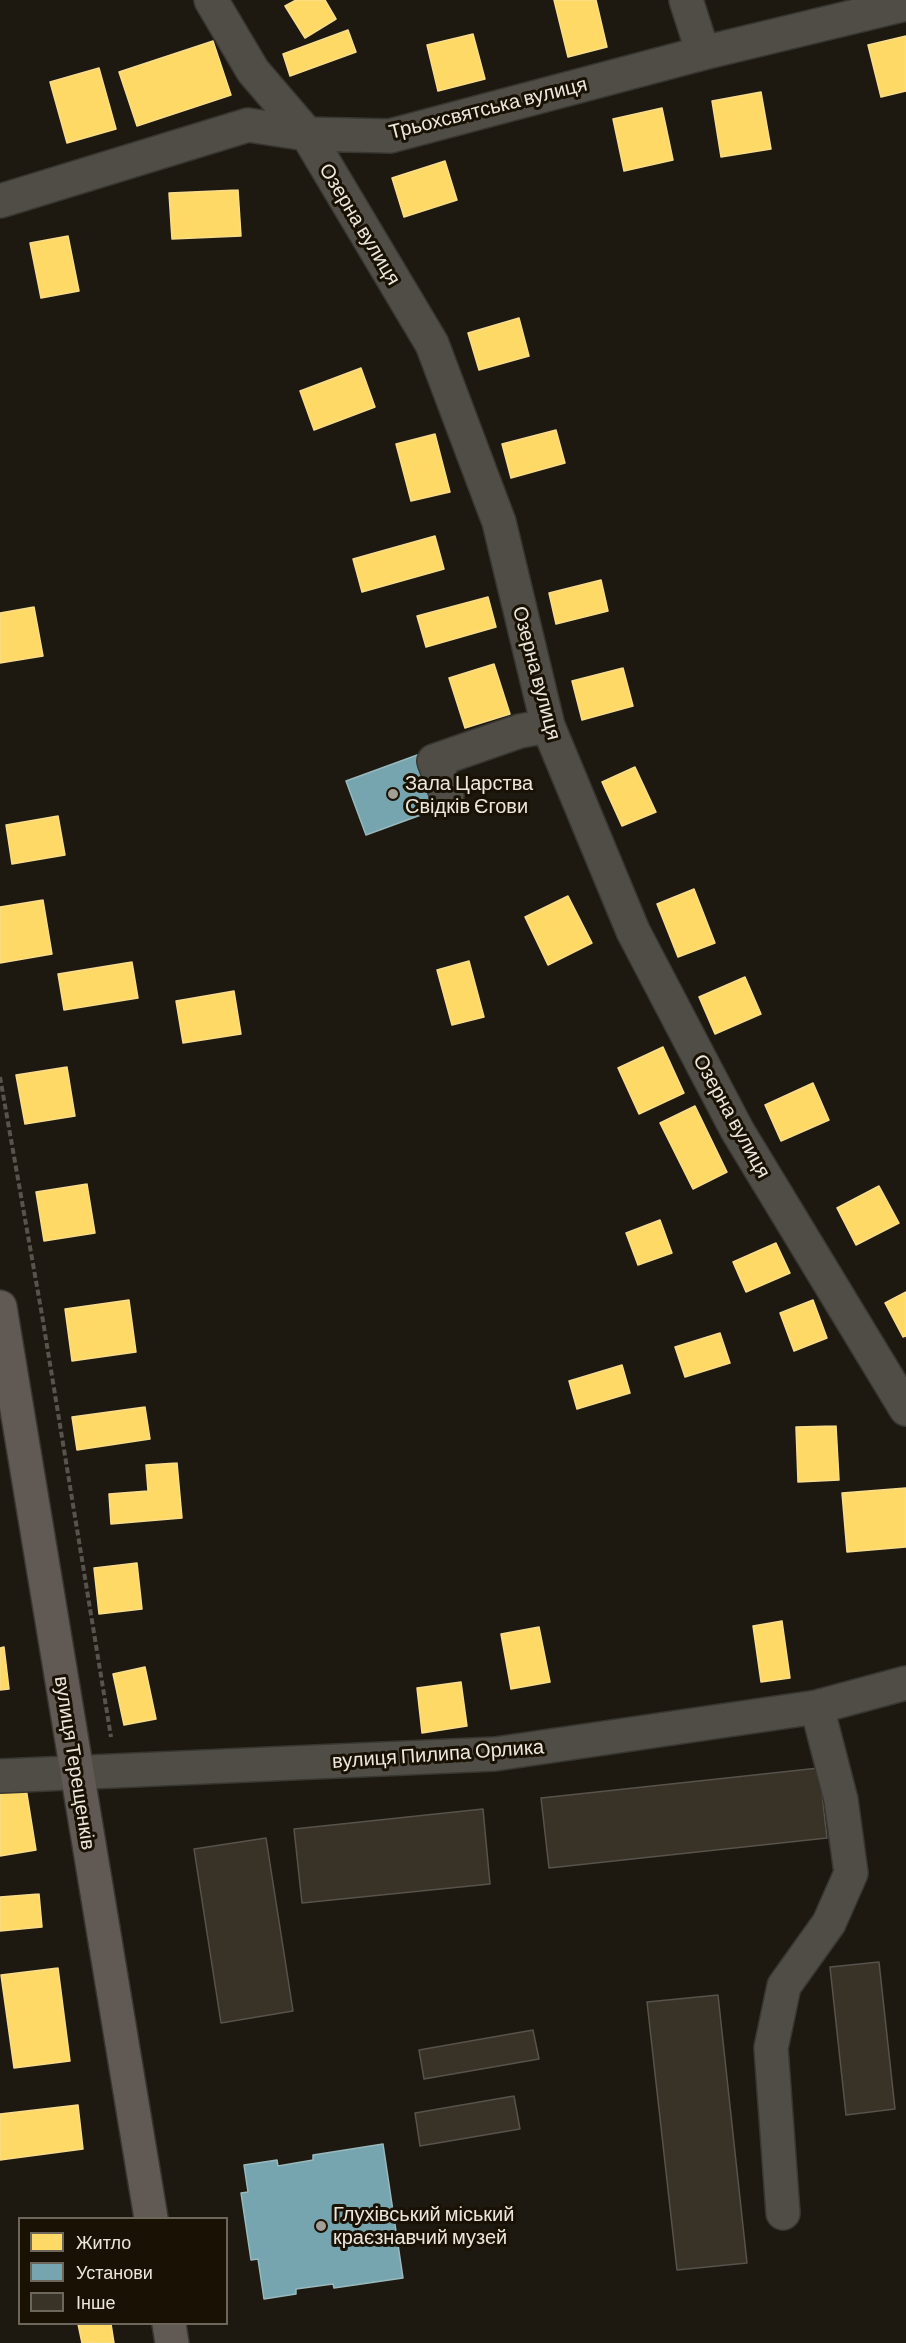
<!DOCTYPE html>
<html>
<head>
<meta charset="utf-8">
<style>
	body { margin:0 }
	#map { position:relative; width:906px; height:2343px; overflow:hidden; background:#1d1911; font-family:Barlow,sans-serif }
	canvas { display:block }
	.legend { position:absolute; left:18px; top:2217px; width:210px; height:108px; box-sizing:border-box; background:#191204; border:2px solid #6d675b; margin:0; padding:8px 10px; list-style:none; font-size:18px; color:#ece7dd }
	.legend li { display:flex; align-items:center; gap:12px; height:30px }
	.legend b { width:30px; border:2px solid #6d675b }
</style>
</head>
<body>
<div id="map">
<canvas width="906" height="2343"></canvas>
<ul class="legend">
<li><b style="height:16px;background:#ffd966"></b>Житло</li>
<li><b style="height:16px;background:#76a5af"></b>Установи</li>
<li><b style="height:16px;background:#393327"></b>Інше</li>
</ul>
</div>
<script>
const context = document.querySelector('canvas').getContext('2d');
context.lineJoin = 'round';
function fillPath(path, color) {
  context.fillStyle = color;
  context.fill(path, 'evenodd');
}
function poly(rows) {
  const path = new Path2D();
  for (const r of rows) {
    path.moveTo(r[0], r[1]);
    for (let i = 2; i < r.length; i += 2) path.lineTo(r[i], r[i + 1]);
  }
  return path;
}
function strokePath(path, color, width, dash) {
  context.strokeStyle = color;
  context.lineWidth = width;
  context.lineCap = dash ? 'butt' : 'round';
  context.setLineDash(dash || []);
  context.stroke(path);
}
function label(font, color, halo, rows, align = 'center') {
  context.font = font + ' Barlow,sans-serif';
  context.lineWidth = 6;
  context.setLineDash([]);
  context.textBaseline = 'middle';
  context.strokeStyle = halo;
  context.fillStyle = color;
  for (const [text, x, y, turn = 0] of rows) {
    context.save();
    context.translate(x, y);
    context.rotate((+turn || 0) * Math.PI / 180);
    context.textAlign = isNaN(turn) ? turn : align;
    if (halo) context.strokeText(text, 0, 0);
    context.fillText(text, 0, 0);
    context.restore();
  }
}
const homes = poly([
	[296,0,325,0,336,19,305,38,285,6,296,0],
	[554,0,596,0,607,47,568,57,554,0],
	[348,30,356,52,290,76,283,54,348,30],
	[473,34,485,79,438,91,427,45,473,34],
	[906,36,906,91,881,97,868,45,906,36],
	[213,41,231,95,137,126,119,72,213,41],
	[99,68,116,129,67,143,50,82,99,68],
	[761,92,771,149,721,157,712,101,761,92],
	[662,108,673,160,624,171,613,119,662,108],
	[445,161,457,200,404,217,392,178,445,161],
	[238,190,241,236,172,239,169,193,238,190],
	[68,236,79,291,41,298,30,243,68,236],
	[519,318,529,356,479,370,468,333,519,318],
	[361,368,375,407,314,430,300,391,361,368],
	[556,430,565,463,511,478,502,444,556,430],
	[435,434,450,492,411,501,396,444,435,434],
	[435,536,444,569,362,592,353,559,435,536],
	[601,580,608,611,556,624,549,593,601,580],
	[488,597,496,627,426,647,417,616,488,597],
	[34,607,43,656,0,663,0,613,34,607],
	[494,664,510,714,465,728,449,678,494,664],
	[623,668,633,706,582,720,572,681,623,668],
	[635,767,656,812,622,826,602,782,635,767],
	[58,816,65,855,12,864,6,825,58,816],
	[694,889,715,943,678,957,657,904,694,889],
	[568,896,592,943,548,965,525,917,568,896],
	[43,900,52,954,0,963,0,907,43,900],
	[469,961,484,1017,452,1025,437,970,469,961],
	[132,962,138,998,64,1010,58,974,132,962],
	[745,977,761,1014,715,1034,699,997,745,977],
	[234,991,241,1034,183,1043,176,1001,234,991],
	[663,1047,684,1093,639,1114,618,1068,663,1047],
	[67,1067,75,1116,25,1124,16,1075,67,1067],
	[813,1083,829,1120,781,1141,765,1105,813,1083],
	[695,1106,727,1172,693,1189,660,1123,695,1106],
	[87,1184,95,1233,44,1241,36,1192,87,1184],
	[879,1186,899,1223,856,1245,837,1208,879,1186],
	[660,1220,672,1253,638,1265,626,1233,660,1220],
	[776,1243,790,1273,746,1292,733,1262,776,1243],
	[906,1292,906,1336,903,1337,885,1303,906,1292],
	[129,1300,136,1352,72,1361,65,1309,129,1300],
	[813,1300,827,1338,794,1351,780,1313,813,1300],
	[720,1333,730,1363,685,1377,675,1347,720,1333],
	[622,1365,630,1393,577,1409,569,1381,622,1365],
	[145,1407,150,1439,77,1450,72,1417,145,1407],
	[836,1426,839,1480,798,1482,796,1427,836,1426],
	[177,1463,182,1518,111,1524,109,1494,148,1491,146,1465,177,1463],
	[906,1488,906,1547,847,1552,842,1493,906,1488],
	[137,1563,142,1609,99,1614,94,1568,137,1563],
	[782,1621,790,1678,761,1682,753,1626,782,1621],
	[539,1627,550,1682,511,1689,501,1634,539,1627],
	[4,1647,9,1689,0,1690,0,1648,4,1647],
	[145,1667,156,1719,124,1725,113,1674,145,1667],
	[461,1682,467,1726,422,1733,417,1688,461,1682],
	[26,1788,36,1850,0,1856,0,1792,26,1788],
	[39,1894,42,1927,0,1931,0,1897,39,1894],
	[58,1968,70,2061,14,2068,1,1975,58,1968],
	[78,2105,83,2149,0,2160,0,2114,78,2105],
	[78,2324,111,2324,114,2343,82,2343,78,2324]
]);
fillPath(homes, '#ffd966');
strokePath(homes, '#f9dd8a', 1.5);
const public = poly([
	[420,754,440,808,366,835,346,781,420,754],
	[383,2144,403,2278,334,2288,333,2284,296,2289,296,2294,264,2299,258,2259,251,2260,241,2193,248,2192,244,2165,277,2160,278,2166,313,2160,313,2155,383,2144]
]);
fillPath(public, '#76a5af');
strokePath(public, '#99b9bd', 1.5);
const building = poly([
	[819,1768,827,1838,549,1868,541,1798,819,1768],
	[483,1809,490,1884,302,1903,294,1829,483,1809],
	[266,1838,293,2011,221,2023,194,1849,266,1838],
	[879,1962,895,2109,846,2115,830,1967,879,1962],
	[718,1995,747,2263,677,2270,647,2002,718,1995],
	[533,2030,539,2059,424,2079,419,2050,533,2030],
	[514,2096,520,2129,420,2146,415,2113,514,2096]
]);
fillPath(building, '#393327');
strokePath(building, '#57534c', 1.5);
const minor = poly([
	[211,0,253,71,307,134,432,344,499,522,548,726,633,931,737,1130,906,1409],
	[686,0,703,53],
	[0,201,248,125,307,134,390,136,703,53,906,4],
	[447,795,434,761,520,731,548,726],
	[0,1776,495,1754,817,1707,906,1683],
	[783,2213,771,2048,784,1986,829,1923,851,1873,841,1800,817,1707]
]);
const major = poly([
	[0,1307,151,2218],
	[169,2324,172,2343]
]);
strokePath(minor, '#383630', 36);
strokePath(major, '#383630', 36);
strokePath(poly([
	[0,1077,42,1315,111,1737]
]), '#57544e', 4, [6, 3]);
strokePath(minor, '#504d47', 33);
strokePath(major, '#615953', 33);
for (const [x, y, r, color] of [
	[393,794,6,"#a49f96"],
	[321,2226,6,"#a49f96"]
]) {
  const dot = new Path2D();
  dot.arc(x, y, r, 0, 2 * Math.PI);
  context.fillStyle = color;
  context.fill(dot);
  strokePath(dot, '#191204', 2);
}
label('20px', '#ece7dd', '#191204', [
	["Трьохсвятська вулиця",488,108,-14],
	["Озерна вулиця",360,224,59],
	["Озерна вулиця",537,673,75],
	["Озерна вулиця",732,1116,61],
	["вулиця Пилипа Орлика",438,1754,-4],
	["вулиця Терещенків",75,1763,81]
]);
label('20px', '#ece7dd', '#191204', [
	["Зала Царства",405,783],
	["Свідків Єгови",405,806],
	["Глухівський міський",333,2214],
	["краєзнавчий музей",333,2237]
], 'left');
</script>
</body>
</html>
